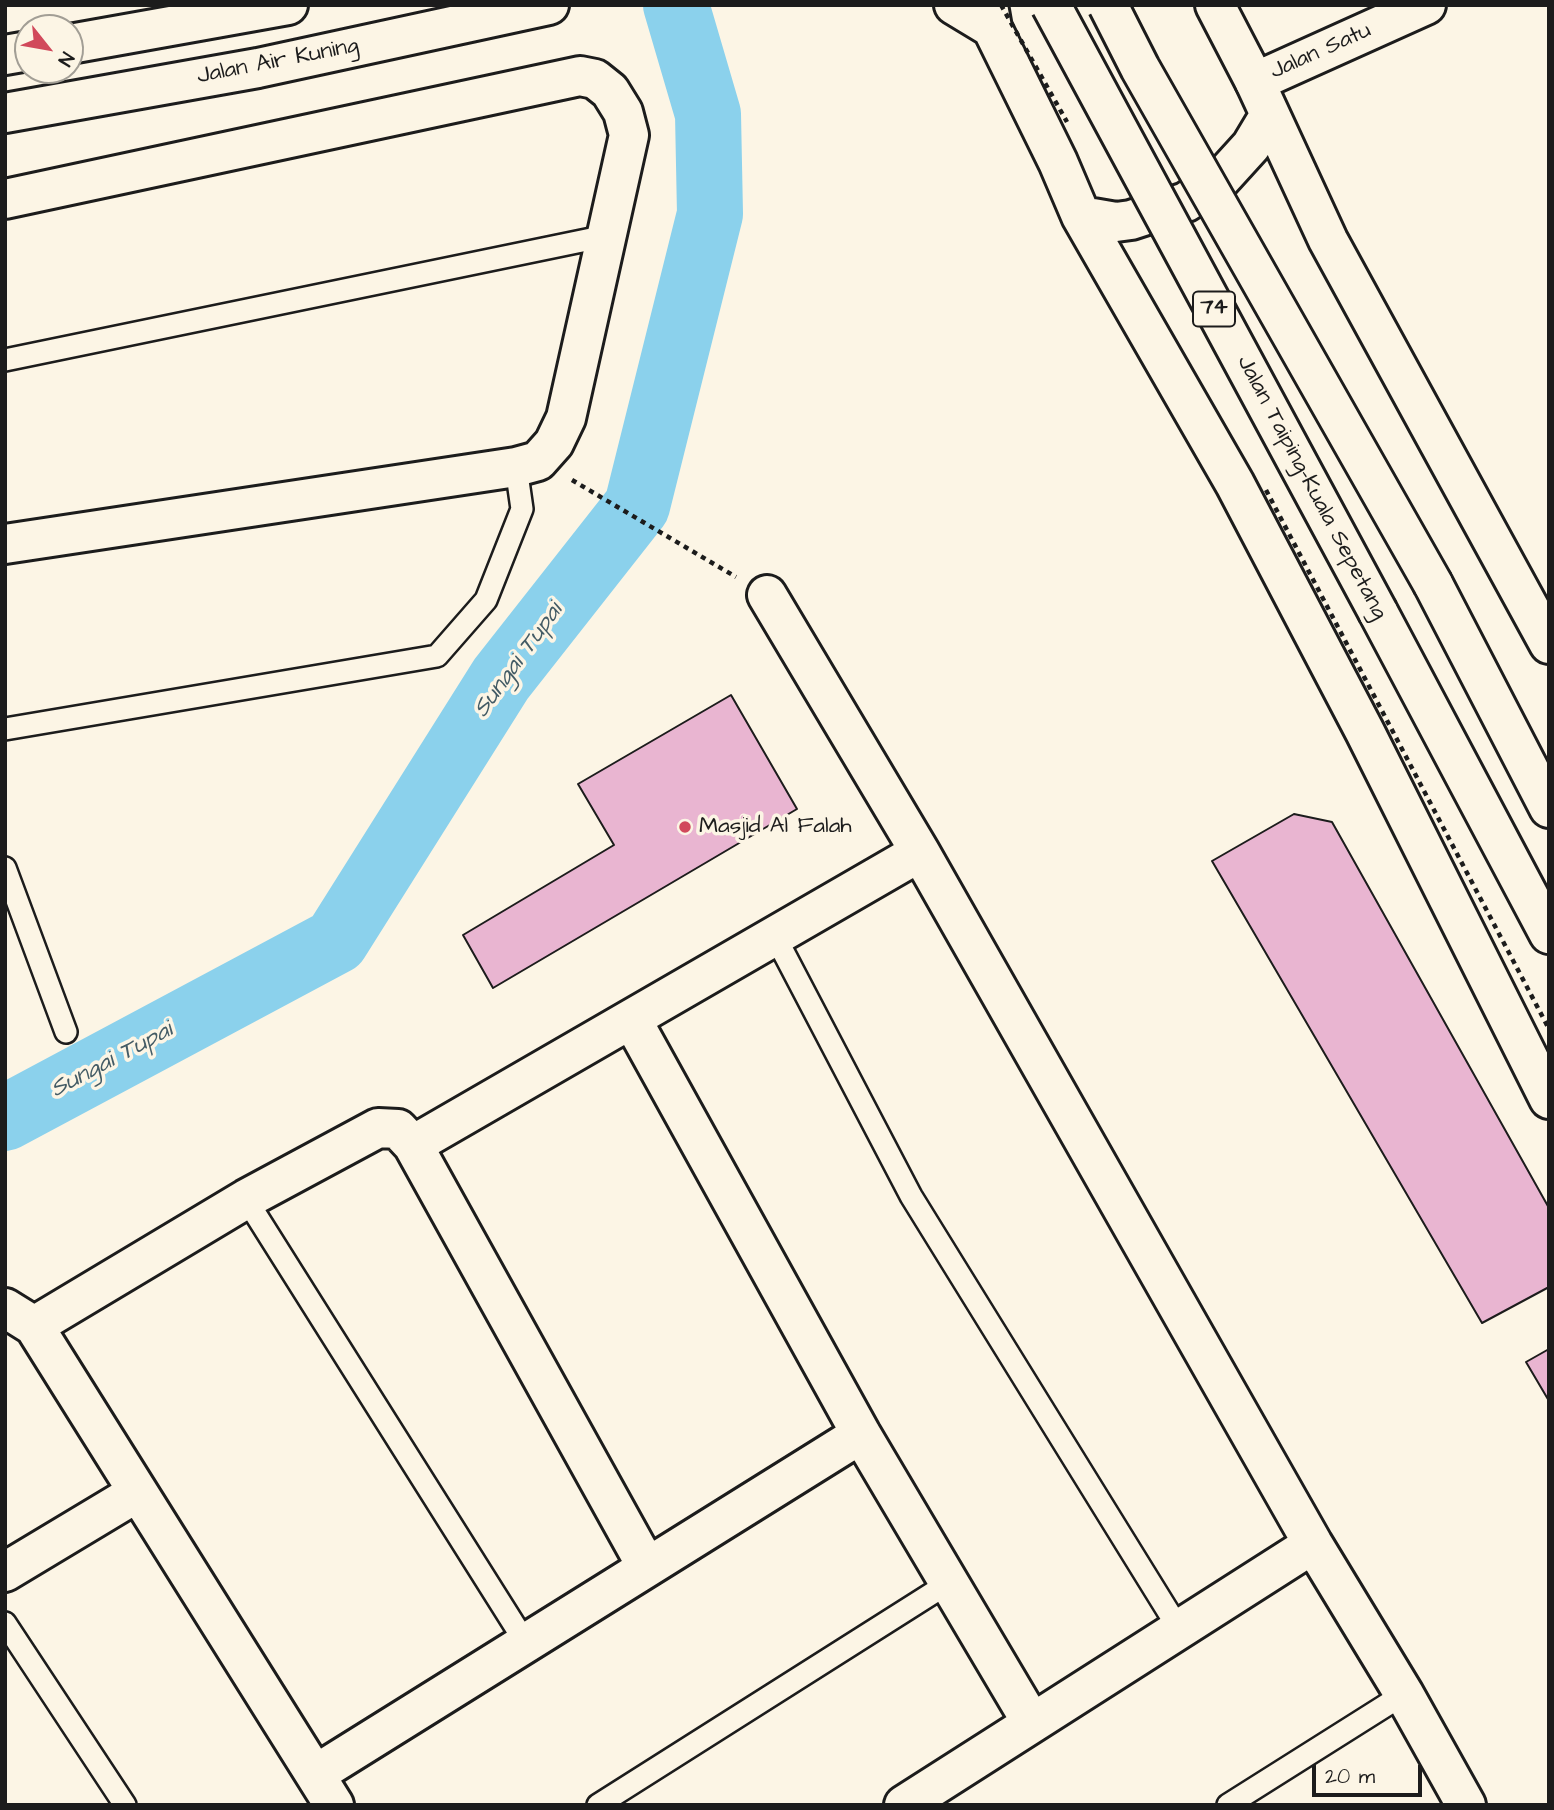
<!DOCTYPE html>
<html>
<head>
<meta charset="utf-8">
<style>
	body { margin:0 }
	#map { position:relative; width:1554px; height:1810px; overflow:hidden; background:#fcf5e5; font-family:"Architects Daughter",sans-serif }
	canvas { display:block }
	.frame { position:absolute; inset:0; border:7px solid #1c1c1c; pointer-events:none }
	.north { position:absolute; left:14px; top:14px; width:70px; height:70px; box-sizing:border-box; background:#fcf5e5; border:2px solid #a29e95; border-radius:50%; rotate:121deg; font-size:19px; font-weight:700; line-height:28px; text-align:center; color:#1c1c1c }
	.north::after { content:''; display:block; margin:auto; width:24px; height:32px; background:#d1495b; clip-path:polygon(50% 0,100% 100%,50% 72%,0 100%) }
	.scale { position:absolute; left:1312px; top:1765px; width:110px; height:32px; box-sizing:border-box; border:4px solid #1c1c1c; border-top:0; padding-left:9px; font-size:21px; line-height:24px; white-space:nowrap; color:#1c1c1c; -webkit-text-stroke:5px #fcf5e5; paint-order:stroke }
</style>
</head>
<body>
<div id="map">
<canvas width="1554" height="1810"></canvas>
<div class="frame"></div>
<div class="north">N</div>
<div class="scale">20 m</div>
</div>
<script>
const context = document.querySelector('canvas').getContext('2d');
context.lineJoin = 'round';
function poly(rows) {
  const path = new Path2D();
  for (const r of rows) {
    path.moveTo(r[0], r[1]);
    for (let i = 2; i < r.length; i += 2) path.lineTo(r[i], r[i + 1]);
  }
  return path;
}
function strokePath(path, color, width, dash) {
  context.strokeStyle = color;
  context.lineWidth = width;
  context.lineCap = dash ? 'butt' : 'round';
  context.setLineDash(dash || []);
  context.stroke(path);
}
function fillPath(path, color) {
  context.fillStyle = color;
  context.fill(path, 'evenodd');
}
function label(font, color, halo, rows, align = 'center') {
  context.font = font + ' "Architects Daughter",sans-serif';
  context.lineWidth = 7;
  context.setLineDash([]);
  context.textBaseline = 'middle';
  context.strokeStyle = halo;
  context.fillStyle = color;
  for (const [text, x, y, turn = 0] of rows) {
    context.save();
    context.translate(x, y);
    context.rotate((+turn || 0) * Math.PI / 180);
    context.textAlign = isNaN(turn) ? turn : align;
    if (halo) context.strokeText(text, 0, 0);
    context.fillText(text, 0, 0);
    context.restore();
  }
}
strokePath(poly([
	[5,1118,336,941,501,679,637,506,710,214,708,114,676,5]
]), '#8bd1ec', 66);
const building = poly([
	[731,695,797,809,493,988,463,935,614,845,578,784,731,695],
	[1294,814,1332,822,1549,1208,1549,1287,1482,1323,1212,861,1294,814],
	[1549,1349,1549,1401,1526,1362,1549,1349]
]);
fillPath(building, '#e9b5d1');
strokePath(building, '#1c1c1c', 2);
const service = poly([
	[5,360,606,236],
	[5,729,437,656,486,600,522,509,516,467],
	[5,868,66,1032],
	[776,938,911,1196,1179,1629],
	[246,1199,527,1645],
	[5,1623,125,1805],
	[598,1805,947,1584],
	[1228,1805,1404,1694]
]);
const minor = poly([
	[1255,82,1426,5],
	[5,199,580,76,595,79,610,91,623,112,629,135,566,418,554,443,538,461,516,467,5,544],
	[767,595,920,852,1313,1544,1404,1694,1466,1805],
	[632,1020,861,1434,1032,1723],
	[413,1145,647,1567],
	[5,1308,34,1326,334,1805],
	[34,1326,246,1199,378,1128,398,1129,413,1145,920,852],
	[5,1572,138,1492],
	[316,1774,861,1434],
	[904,1805,1313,1544]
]);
const secondary = poly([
	[954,5,992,28],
	[988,5,992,28,1058,162,1081,216,1235,484,1365,732,1549,1099],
	[1215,5,1255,82,1328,240,1549,644],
	[5,113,258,68,549,5],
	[1081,216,1116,222,1131,220,1186,202,1221,179,1251,146,1269,116]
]);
const primary = poly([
	[70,44,288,5],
	[5,55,28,51],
	[1433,584,1549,808],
	[1378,612,1549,934]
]);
strokePath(service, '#1c1c1c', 26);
strokePath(minor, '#1c1c1c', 44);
strokePath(secondary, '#1c1c1c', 44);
strokePath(primary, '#1c1c1c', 44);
strokePath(poly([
	[572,480,736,577]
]), '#1c1c1c', 4.5, [5, 5]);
strokePath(service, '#fcf5e5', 21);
strokePath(minor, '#fcf5e5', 38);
strokePath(secondary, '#fcf5e5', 38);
strokePath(primary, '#fcf5e5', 38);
const primaryBridge = poly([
	[1051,5,1378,612],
	[1108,5,1140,68,1433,584]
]);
strokePath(primaryBridge, '#1c1c1c', 44, []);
strokePath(poly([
	[1001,5,1067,122],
	[1266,490,1549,1029]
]), '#1c1c1c', 4.5, [5, 5]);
strokePath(primaryBridge, '#fcf5e5', 38);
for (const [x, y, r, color] of [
	[685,827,7,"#d1495b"]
]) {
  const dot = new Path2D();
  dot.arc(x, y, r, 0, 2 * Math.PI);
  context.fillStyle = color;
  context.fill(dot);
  strokePath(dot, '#fcf5e5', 2.5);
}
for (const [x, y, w] of [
	[1214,309,42]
]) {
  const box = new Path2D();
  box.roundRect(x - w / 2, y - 17.5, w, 35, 5);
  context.fillStyle = '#fcf5e5';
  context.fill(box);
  strokePath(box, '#1c1c1c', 2);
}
label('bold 21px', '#1c1c1c', null, [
	["74",1214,309]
]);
label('23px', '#1c1c1c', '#fcf5e5', [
	["Jalan Satu",1321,52,-24],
	["Jalan Air Kuning",278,62,-11],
	["Jalan Taiping-Kuala Sepetang",1311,488,62]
]);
label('23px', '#1c1c1c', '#fcf5e5', [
	["Masjid Al Falah",699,827]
], 'left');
label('italic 24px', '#435b65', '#fcf5e5', [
	["Sungai Tupai",519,661,-54],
	["Sungai Tupai",112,1061,-28]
]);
</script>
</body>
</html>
